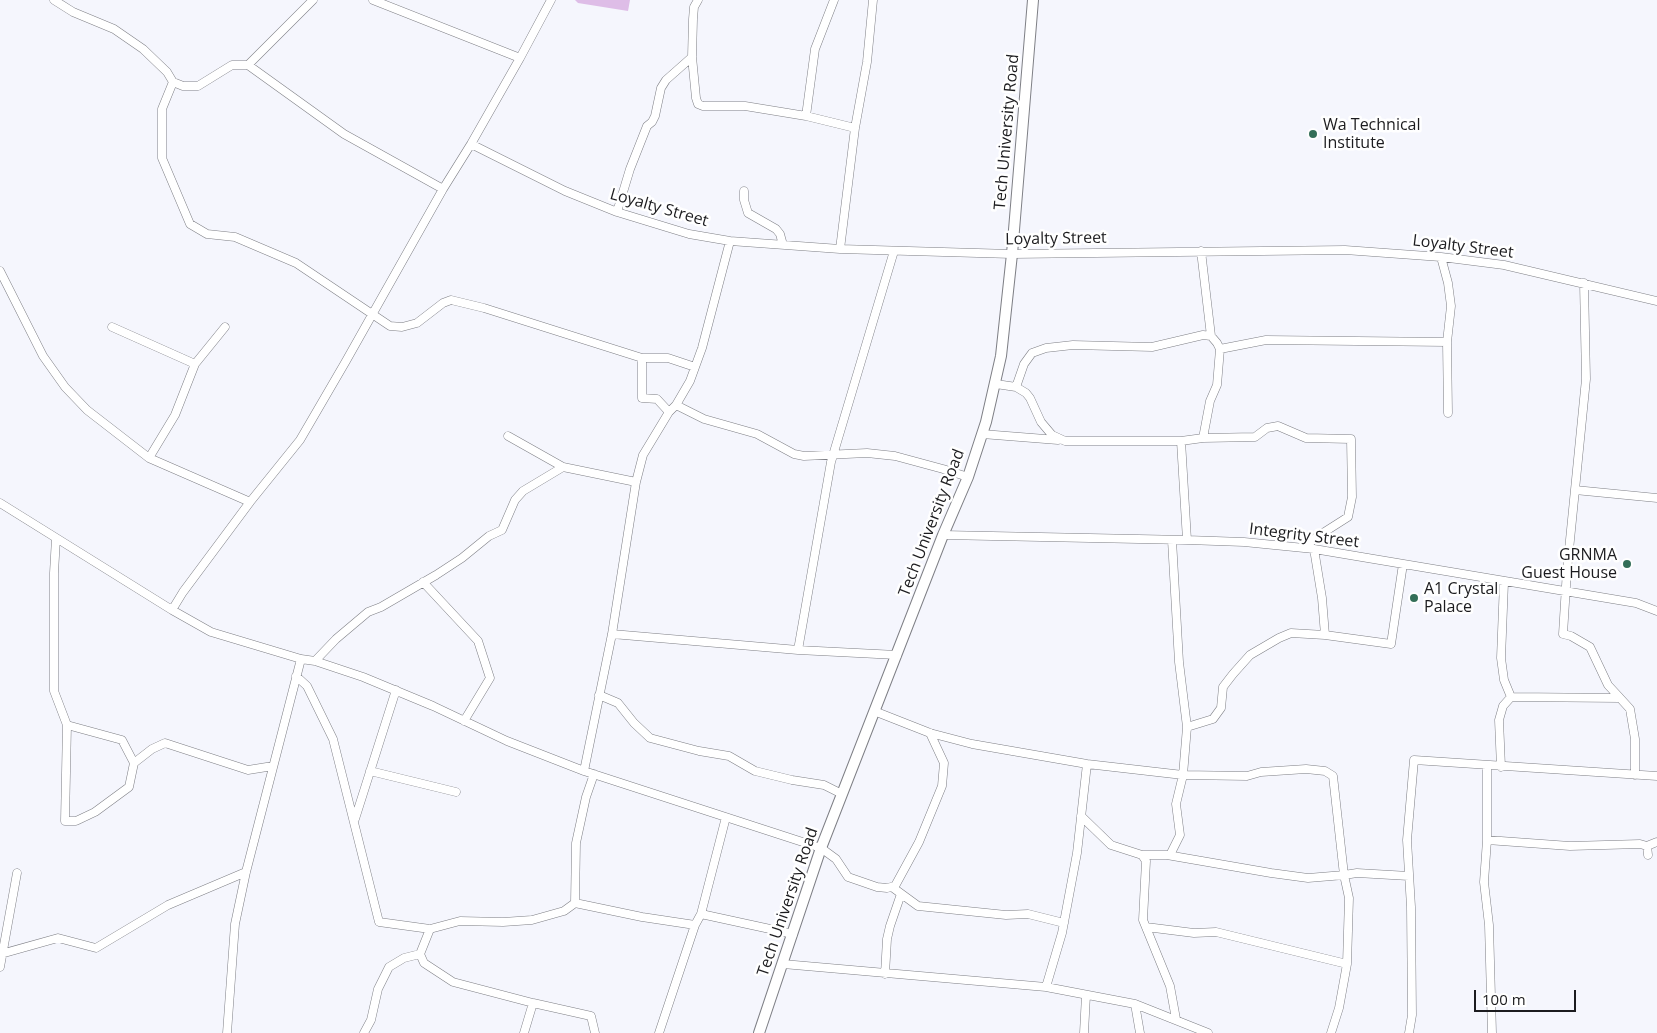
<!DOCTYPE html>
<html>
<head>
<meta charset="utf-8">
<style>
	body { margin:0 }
	#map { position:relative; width:1657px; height:1033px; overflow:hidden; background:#f5f6fd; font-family:"Open Sans",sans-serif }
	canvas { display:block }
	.scale { position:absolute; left:1474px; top:990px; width:102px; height:22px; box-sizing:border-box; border:2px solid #1c1c1f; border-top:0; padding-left:6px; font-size:15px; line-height:18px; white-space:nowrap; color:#1c1c1f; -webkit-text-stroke:4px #fff; paint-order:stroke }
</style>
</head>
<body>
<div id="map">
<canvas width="1657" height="1033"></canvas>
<div class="scale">100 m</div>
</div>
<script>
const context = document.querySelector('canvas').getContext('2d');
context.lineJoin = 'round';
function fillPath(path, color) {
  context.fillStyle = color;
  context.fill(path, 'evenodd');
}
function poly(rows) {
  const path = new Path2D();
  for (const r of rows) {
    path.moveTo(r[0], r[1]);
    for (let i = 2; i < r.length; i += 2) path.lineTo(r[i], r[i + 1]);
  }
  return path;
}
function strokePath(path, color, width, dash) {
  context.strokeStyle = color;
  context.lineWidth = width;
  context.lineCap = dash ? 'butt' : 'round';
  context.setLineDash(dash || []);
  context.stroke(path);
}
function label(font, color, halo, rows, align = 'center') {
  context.font = font + ' "Open Sans",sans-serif';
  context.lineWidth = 5;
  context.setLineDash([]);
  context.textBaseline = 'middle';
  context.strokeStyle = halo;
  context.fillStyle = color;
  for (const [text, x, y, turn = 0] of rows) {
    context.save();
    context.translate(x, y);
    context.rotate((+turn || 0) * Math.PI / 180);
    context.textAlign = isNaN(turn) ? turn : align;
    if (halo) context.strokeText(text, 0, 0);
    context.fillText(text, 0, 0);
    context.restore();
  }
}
fillPath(poly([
	[575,0,630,0,628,11,578,3]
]), '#debde7');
const minor = poly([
	[54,0,73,12,114,29,143,49,167,72,173,82,162,109,162,158,190,224,207,234,235,237,296,263,390,326,402,327,417,323,443,303,451,300,484,308,642,358,668,358,695,367],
	[373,0,520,58],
	[698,0,694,7,693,19,692,57,696,98,698,104,703,106,745,106,806,116,855,128],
	[248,65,344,134,443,189],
	[173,82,183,86,198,86,232,65,248,65,313,0],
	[806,116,815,49,834,0],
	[471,144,565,191,617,212,689,234,730,241,840,249,1012,254,1345,250,1441,257,1504,265,1657,301],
	[744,191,744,200,748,213,776,229,780,234,783,245],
	[617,212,630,169,647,126,652,122,655,116,661,88,666,80,692,57],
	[840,249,855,128,867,62,873,0],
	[1201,251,1211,336],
	[1441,257,1448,283,1451,306,1447,342,1448,413],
	[0,271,43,356,65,387,87,410,149,458,250,502],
	[1584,283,1586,379,1567,570,1563,634,1571,636,1590,647,1608,685,1620,698],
	[112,327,195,364],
	[1220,349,1266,340,1447,342],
	[642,358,642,398,657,399,669,412],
	[996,384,1016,387,1026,393,1030,398,1041,422,1052,435,1065,441,1181,441,1203,438,1255,437,1267,428,1278,426,1306,438,1351,439,1352,497,1348,517,1315,538,1305,548],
	[1016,387,1024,364,1032,353,1046,348,1073,345,1152,347,1203,335,1211,336,1217,343,1220,349,1217,385,1210,401,1203,438],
	[676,405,704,419,757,434,794,454,804,456,867,453,895,456,943,469,968,477],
	[982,434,1058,440],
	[508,436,563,467,636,482],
	[1181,441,1187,540],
	[149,458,175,415,195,364,225,327],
	[1575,490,1657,498],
	[0,503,172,610,211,632,301,659,315,661,363,677,433,706,507,741,584,771,821,848,836,859,848,877,877,887,887,888,895,886,919,842,942,786,944,763,930,733],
	[943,535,1187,540,1244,542,1314,549,1636,603,1657,611],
	[56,538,54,573,54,691,67,725,122,740,134,763,129,787,95,812,76,821,65,821,67,725],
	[1314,549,1322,598,1325,635],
	[423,582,478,641,490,678,464,721],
	[1504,582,1501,658,1504,680,1511,697],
	[172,610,183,592,250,502,300,440,346,361,443,189,471,144,520,58,551,0],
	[612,634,798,650,897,655],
	[798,650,831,462,894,251],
	[315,661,336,639,368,612,381,607,436,575,462,558,489,536,502,530,515,500,523,491,563,467],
	[296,676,307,686,333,739,379,922,430,929,460,921,503,922,532,920,564,911,575,903,642,917,695,925,701,914,726,817],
	[599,695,618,703,634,723,650,738,699,751,729,756,755,771,792,780,824,785,842,794],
	[874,711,930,733,972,744,1087,764,1183,775,1247,776,1261,772,1306,769,1325,771,1333,776,1344,875,1308,878,1271,873,1167,855,1142,855],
	[1187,727,1213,719,1221,708,1223,687,1233,674,1250,655,1279,638,1291,633,1325,635,1391,644,1403,564],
	[134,763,152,749,165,743,248,770,273,766],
	[1487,766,1487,840,1484,882,1489,925,1492,1033],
	[1501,767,1499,720,1503,706,1511,697,1620,698,1630,709,1635,739,1635,775],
	[370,771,456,792],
	[584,771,612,634,636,482,643,455,669,412,676,405,690,381,702,348,730,241],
	[1081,816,1111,845,1142,855,1146,861,1143,920,1170,986,1176,1019],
	[355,819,396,690],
	[1487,840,1570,846,1640,844,1647,846,1648,855],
	[1647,846,1657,842],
	[1170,855,1180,835,1176,804,1183,775,1187,727,1179,662,1172,540],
	[892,887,918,906,1006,915,1028,914,1064,923],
	[575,903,576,843,586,797,594,774],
	[701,914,793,934],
	[1146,927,1194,933,1216,932,1347,964],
	[1,954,58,938,96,948,168,905,246,872],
	[420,954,424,963,453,982,533,1003,591,1016,595,1033],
	[783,964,1046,987,1135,1004,1208,1033],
	[0,967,17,873],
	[885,974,887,939,890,926,901,894],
	[1046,987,1062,933,1077,853,1087,764],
	[1135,1004,1140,1033],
	[227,1033,235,924,246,872,301,659],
	[364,1033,371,1020,378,989,389,967,404,958,420,954,430,929],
	[524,1033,533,1003],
	[659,1033,695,925],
	[1084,1033,1086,995],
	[1331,1033,1339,1008,1347,964,1349,898,1344,875,1357,873,1409,876],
	[1409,1033,1412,1015,1411,907,1407,840,1414,760,1657,776]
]);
const tertiary = poly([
	[759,1033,821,848,943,535,968,477,986,422,1001,356,1012,254,1033,0]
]);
strokePath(minor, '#7e7f85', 9);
strokePath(tertiary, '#7e7f85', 12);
strokePath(minor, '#fff', 8);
strokePath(tertiary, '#fff', 10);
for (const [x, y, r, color] of [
	[1313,134,5,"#336e58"],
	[1627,564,5,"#336e58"],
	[1414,598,5,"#336e58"]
]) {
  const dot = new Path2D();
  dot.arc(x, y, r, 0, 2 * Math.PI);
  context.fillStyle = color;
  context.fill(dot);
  strokePath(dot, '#fff', 2);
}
label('16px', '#1c1c1f', '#fff', [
	["Wa Technical",1323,125],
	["Institute",1323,143],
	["GRNMA",1617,555,"right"],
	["Guest House",1617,573,"right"],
	["A1 Crystal",1424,589],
	["Palace",1424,607]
], 'left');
label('16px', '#1c1c1f', '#fff', [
	["Tech University Road",1007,132,-85],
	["Loyalty Street",659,208,16],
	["Loyalty Street",1056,239,-1],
	["Loyalty Street",1463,247,7],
	["Tech University Road",932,523,-69],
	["Integrity Street",1304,536,7],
	["Tech University Road",788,902,-71]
]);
</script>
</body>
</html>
